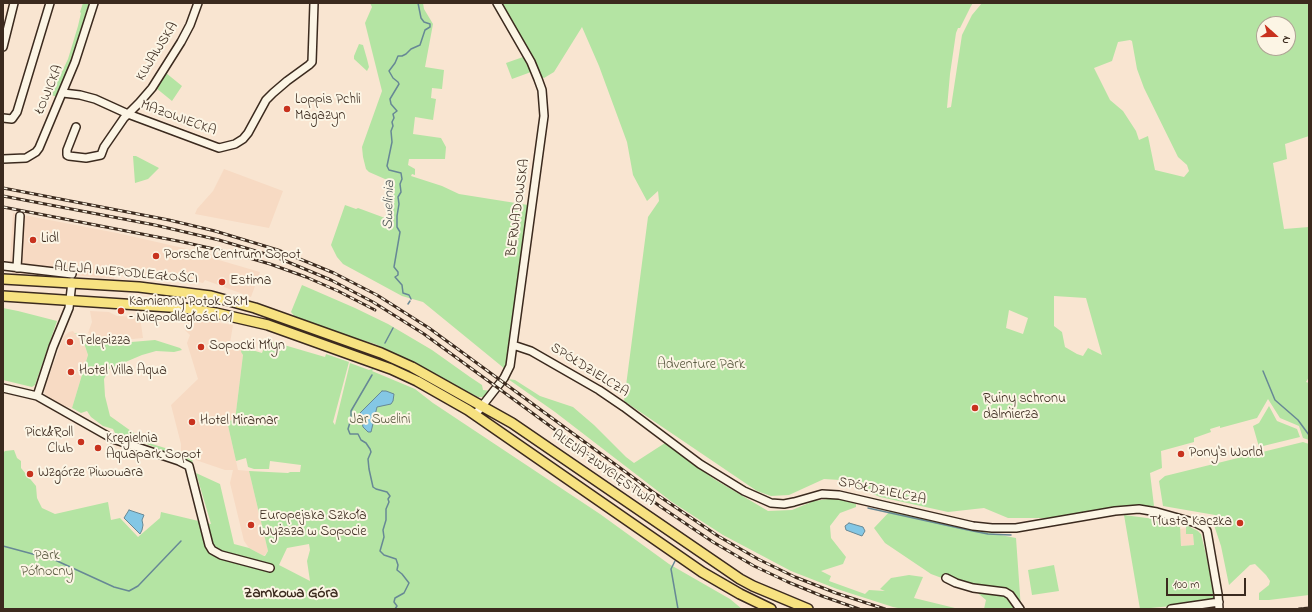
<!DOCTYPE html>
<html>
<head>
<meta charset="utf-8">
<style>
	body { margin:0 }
	#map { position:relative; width:1312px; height:612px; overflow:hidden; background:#f9e5d1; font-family:"Indie Flower",sans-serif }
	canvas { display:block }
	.frame { position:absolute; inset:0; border:4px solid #3b2a1e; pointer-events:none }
	.north { position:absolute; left:1256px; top:16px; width:40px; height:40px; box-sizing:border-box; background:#fcf5e5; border:1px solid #afa495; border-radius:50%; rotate:111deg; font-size:11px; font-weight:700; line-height:16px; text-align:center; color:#3b2a1e }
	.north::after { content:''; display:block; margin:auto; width:14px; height:18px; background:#c8321e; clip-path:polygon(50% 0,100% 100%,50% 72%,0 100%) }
	.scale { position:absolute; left:1166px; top:578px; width:80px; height:18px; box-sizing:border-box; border:2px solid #3b2a1e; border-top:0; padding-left:5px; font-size:12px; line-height:14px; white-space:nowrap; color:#3b2a1e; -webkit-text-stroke:3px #fcf5e5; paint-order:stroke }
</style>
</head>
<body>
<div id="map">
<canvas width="1312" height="612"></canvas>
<div class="frame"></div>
<div class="north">N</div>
<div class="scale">100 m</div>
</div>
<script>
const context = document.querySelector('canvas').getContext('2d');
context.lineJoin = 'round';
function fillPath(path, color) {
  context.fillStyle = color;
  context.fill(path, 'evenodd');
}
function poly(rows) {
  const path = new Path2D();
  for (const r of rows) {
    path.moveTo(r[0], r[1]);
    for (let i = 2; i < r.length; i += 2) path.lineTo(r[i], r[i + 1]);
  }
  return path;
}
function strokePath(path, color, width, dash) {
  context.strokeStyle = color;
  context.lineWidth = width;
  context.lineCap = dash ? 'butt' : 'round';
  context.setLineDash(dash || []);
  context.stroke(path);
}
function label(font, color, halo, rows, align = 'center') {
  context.font = font + ' "Indie Flower",sans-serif';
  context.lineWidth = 4;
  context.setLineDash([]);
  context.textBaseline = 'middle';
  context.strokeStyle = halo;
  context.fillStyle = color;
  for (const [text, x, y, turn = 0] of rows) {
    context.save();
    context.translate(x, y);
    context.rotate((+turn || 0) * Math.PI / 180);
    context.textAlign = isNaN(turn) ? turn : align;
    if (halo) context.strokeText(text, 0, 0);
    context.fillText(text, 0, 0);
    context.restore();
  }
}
fillPath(poly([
	[224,169,283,191,269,228,195,214,197,209,213,191],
	[13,213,117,233,214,255,212,258,260,272,251,297,205,280,203,283,181,278,114,272,114,279,32,271,27,275,15,274,12,273,10,260],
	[90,311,109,312,117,316,140,317,143,338,113,341,104,340,88,333,92,322],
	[186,318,233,325,230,343,242,347,241,352,243,355,235,420,227,421,238,470,249,471,268,551,264,556,249,548,244,541,230,483,233,470,225,470,181,455,181,444,171,405,198,379,187,343,190,335,185,330],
	[73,331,76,335,82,337,88,355,72,408,59,404,48,398,45,395,44,389,64,336,69,332],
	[1186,528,1187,534,1193,534,1194,545,1181,546,1180,529]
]), '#f7dac3');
fillPath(poly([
	[83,3,91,3,72,63,57,97,51,95,68,59,78,26,81,13,80,12],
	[370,3,423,3,424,9,433,24,425,67,444,70,442,89,432,88,431,98,436,99,433,120,415,117,413,134,441,138,446,147,445,159,409,159,408,165,415,169,415,175,412,174,411,176,442,186,459,194,528,205,505,369,423,302,402,296,343,264,337,257,331,245,345,205,356,209,358,208,385,218,394,183,369,172,366,169,363,157,362,147,382,91,365,23,372,7],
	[500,3,973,3,971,6,960,28,958,28,956,33,950,74,947,108,951,107,962,35,972,15,982,3,1309,3,1309,136,1285,144,1287,159,1273,163,1284,229,1309,227,1309,377,1306,382,1309,383,1309,440,1303,438,1299,426,1280,418,1268,399,1257,418,1220,428,1220,426,1210,429,1211,432,1194,438,1194,442,1161,451,1162,468,1150,473,1154,506,1133,506,1046,518,1008,518,984,508,948,512,880,497,840,480,824,479,789,495,771,496,757,491,624,401,648,217,659,201,658,191,647,201,633,175,627,142,599,66,582,27,554,72,544,78,540,76],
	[1264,24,1288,24,1288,48,1264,48],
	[1130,40,1132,41,1137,69,1144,88,1178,157,1187,165,1189,171,1184,177,1155,170,1148,136,1139,140,1136,131,1123,111,1110,100,1094,68,1112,61,1118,42],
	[1054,296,1086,298,1102,355,1088,348,1083,356,1077,354,1065,347,1062,332,1054,326],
	[1009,310,1028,318,1023,334,1006,328],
	[359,44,363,45,367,59,369,67,367,71,354,59,354,56],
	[523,57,531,72,512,79,506,63],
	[166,73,182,86,172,101,156,88],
	[133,156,136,156,159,168,148,179,135,183],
	[302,285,355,308,388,324,432,350,470,377,482,385,483,390,492,391,483,397,478,397,458,387,455,387,392,352,375,344,332,331,296,318,291,312],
	[3,308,18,311,57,321,35,385,32,387,3,380],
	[74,333,91,337,108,344,155,340,180,348,182,350,174,352,156,351,142,355,109,369,104,379,105,396,110,416,131,431,152,444,175,451,191,453,193,464,178,459,152,446,133,439,116,435,113,429,103,426,91,417,87,411,81,413,72,408,88,355,82,337],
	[267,340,325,357,326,354,349,362,333,422,335,425,350,363,369,370,372,369,379,360,377,365,372,371,415,389,433,403,600,514,669,564,730,599,742,609,3,609,3,453,5,451,14,450,17,458,21,461,21,468,36,486,37,498,42,508,55,514,108,502,111,520,120,518,138,537,160,518,161,512,211,524,196,473,220,484,234,544,249,548,264,556,265,556,268,551,249,471,288,473,290,472,300,472,301,465,270,461,269,469,254,469,248,467,246,458,236,461,227,421,235,420,243,355,241,352,242,347,262,353],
	[309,544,310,550,307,561,310,581,279,565,287,548],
	[508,379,515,380,540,396,573,407,594,425,626,457,634,463,665,443,714,479,768,511,792,510,814,501,835,498,856,504,856,507,840,513,830,526,831,538,846,557,843,564,821,571,831,576,829,581,865,594,869,590,885,591,880,589,891,578,909,575,923,577,914,598,959,609,903,609,893,607,837,589,791,571,723,535,672,502,555,412],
	[1269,406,1277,421,1297,429,1300,437,1259,447,1253,426,1259,423],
	[1303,442,1309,444,1309,595,1269,600,1259,600,1259,593,1269,585,1270,581,1266,575,1255,564,1250,565,1229,585,1221,546,1214,525,1215,515,1163,506,1159,481,1165,476],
	[891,510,953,526,1016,538,1021,609,984,609,986,600,974,590,931,574,885,543,874,528],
	[1124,515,1162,520,1180,525,1181,546,1194,545,1193,534,1186,534,1186,525,1198,531,1201,534,1207,559,1215,602,1140,609],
	[1054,565,1059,591,1032,595,1028,570]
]), '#b4e4a3');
const water = poly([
	[382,391,386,391,394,394,393,401,391,404,377,407,371,432,368,432,363,427,360,413,382,391],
	[129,510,144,515,142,520,143,525,142,530,140,534,124,518,129,510],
	[849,523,863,527,865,531,862,536,846,530,845,526,849,523]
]);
fillPath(water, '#84c7e5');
strokePath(water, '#678895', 1);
strokePath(poly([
	[411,299,409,295,403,293,402,285,395,277,398,275,398,272,394,267,400,232,397,227,397,216,399,204,398,197,401,192,400,184,402,179,401,173,389,170,387,166,392,142,391,131,393,126,392,122,394,118,393,114,397,111,391,104,390,99,399,84,398,82,393,78,389,71,395,63,398,56,402,56,406,54,411,49,420,45,425,30,430,27,430,24,424,22,421,18,418,3],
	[408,304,410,301],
	[385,343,393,328],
	[1263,371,1275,400,1298,420,1309,435],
	[372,375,351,411,351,419,348,429,350,434,358,434,361,440,366,443,370,449,371,452,368,459,369,469,373,487,376,489,387,492,390,496,388,499,389,502,386,509,386,520,383,530,384,537,380,551,384,555,396,559,398,565,397,570,402,574,409,583,404,593,395,598,394,602,397,606,395,609],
	[868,508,968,530,988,534,1011,535],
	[3,546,55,560,114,587,129,591,138,586,181,541],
	[675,561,671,569,678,609]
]), '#678895', 1.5);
const minor = poly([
	[3,47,14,3],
	[63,93,80,95,95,99,128,114,219,148,235,144,243,139,248,133,266,100,273,93,287,81,309,65,312,62,314,3],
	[3,118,12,119,17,112,50,3],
	[76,127,67,150,67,155,69,156,86,158,101,155,104,147,124,118,139,103,152,88,181,42,190,25,198,3],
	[3,159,26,158,36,152,39,148,75,62,94,3],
	[4,266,72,274],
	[17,268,20,216],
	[513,345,531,351,599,390,624,407,700,464,744,491,771,503,784,504,794,502,822,494,839,495,973,526,992,528,1016,528,1115,511,1139,509,1157,512,1196,523,1204,527,1207,531,1218,594,1219,609],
	[3,388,37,396,113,439,179,461,189,466,209,545,212,550,221,555,270,568],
	[37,396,53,347,69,308,72,282],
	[475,415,504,378,510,366,544,116,542,90,538,79,531,62,497,3],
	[946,578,956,583,973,588,1005,592,1010,595,1020,609],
	[1171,609,1219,602]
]);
const major = poly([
	[3,279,139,287,211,296,255,308,381,353,412,367,512,423,740,579,753,586,808,609],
	[3,296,184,308,216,313,268,325,391,369,417,381,468,410,702,572,740,594,771,609]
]);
strokePath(minor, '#3b2a1e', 10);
strokePath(major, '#3b2a1e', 12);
strokePath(minor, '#fcf5e5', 7);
strokePath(major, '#f7e281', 9);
const rail = poly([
	[3,188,169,220,215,231,278,250,334,273,377,295,429,328,653,492,718,536,758,559,795,577,836,593,885,609],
	[3,196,155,225,219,240,276,257,331,280,373,302,424,334,661,507,713,542,754,566,788,582,822,596,859,609],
	[3,207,183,242,232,253,270,264,306,277,338,291,375,310],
	[1299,609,1309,608]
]);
strokePath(rail, '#3b2a1e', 3);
strokePath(rail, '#fcf5e5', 1.5, [4.5]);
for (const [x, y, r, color] of [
	[287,109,4,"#c8321e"],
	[33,240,4,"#c8321e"],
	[156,256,4,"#c8321e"],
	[222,282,4,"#c8321e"],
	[121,311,4,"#c8321e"],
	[70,342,4,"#c8321e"],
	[201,347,4,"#c8321e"],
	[71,372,4,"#c8321e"],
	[975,408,4,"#c8321e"],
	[192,422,4,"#c8321e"],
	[81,442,4,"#c8321e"],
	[98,448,4,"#c8321e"],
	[1181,454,4,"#c8321e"],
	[30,474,4,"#c8321e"],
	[1240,523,4,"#c8321e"],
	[251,525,4,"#c8321e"]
]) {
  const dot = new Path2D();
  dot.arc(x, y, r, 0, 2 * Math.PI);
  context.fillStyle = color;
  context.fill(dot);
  strokePath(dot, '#fcf5e5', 1.5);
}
label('14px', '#3b2a1e', '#fcf5e5', [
	["KUJAWSKA",158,52,-58],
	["ŁOWICKA",50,90,-67],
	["MAZOWIECKA",178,119,20],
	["BERNADOWSKA",519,208,-82],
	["ALEJA NIEPODLEGŁOŚCI",126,274,5],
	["SPÓŁDZIELCZA",589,371,32],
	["ALEJA ZWYCIĘSTWA",603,469,35],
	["SPÓŁDZIELCZA",882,492,12]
]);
label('14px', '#3b2a1e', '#fcf5e5', [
	["Loppis Pchli",295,101],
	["Magazyn",295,117],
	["Lidl",41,240],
	["Porsche Centrum Sopot",164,256],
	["Estima",230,282],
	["Kamienny Potok SKM",129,303],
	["– Niepodległości 01",129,319],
	["Telepizza",78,342],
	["Sopocki Młyn",209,347],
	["Hotel Villa Aqua",79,372],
	["Ruiny schronu",983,400],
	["dalmierza",983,416],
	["Hotel Miramar",200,422],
	["Pick&Roll",73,434,"right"],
	["Club",73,450,"right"],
	["Kręgielnia",106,440],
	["Aquapark Sopot",106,456],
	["Pony's World",1189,454],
	["Wzgórze Piwowara",38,474],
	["Europejska Szkoła",259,517],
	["Wyższa w Sopocie",259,533],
	["Tłusta Kaczka",1232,523,"right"]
], 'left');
label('14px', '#59583f', '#fcf5e5', [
	["Adventure Park",701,366],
	["Jar Swelini",380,421],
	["Park",47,557],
	["Północny",47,573]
]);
label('italic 15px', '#51595a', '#fcf5e5', [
	["Swelinia",390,205,-88]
]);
label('bold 15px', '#3b2a1e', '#fcf5e5', [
	["Zamkowa Góra",291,595]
]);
</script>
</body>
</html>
